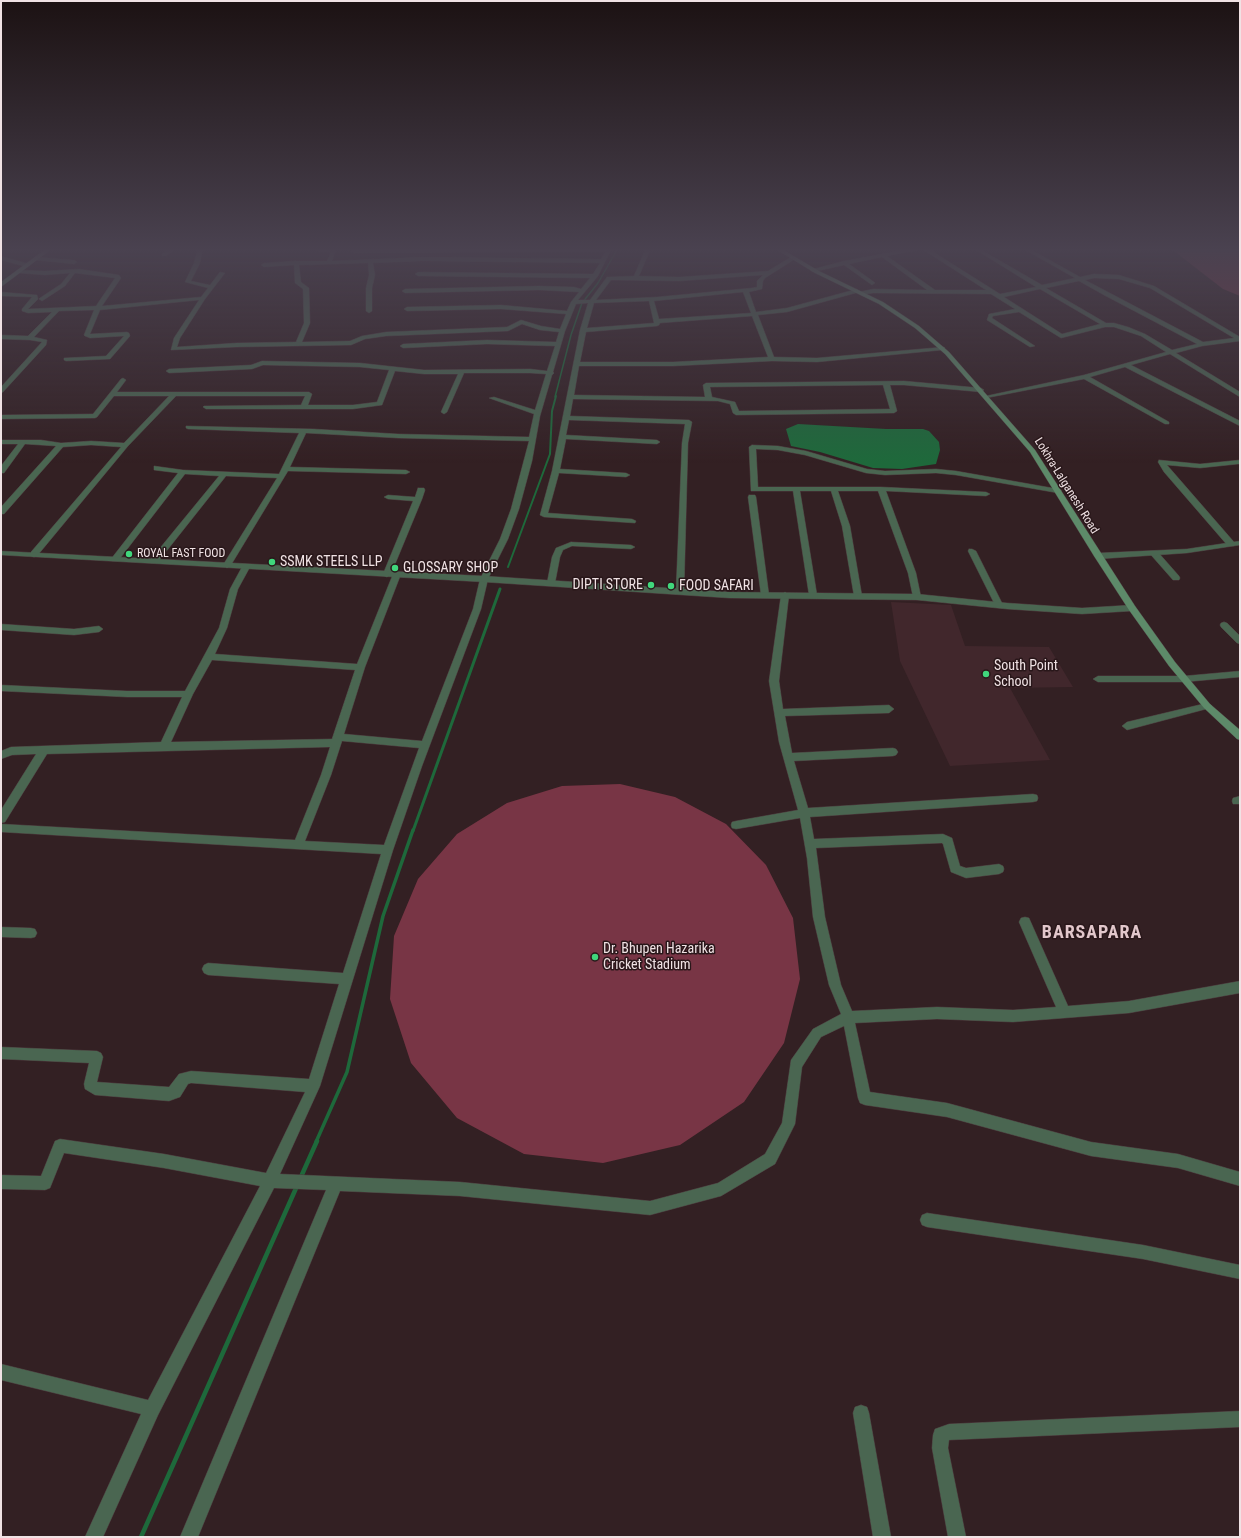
<!DOCTYPE html>
<html>
<head>
<meta charset="utf-8">
<style>
	body { margin:0 }
	#map { position:relative; width:1241px; height:1538px; overflow:hidden; background:#332023; font-family:"Roboto Condensed",sans-serif }
	canvas { display:block }
	.frame { position:absolute; inset:0; border:2px solid #f0e2e4; pointer-events:none }
</style>
</head>
<body>
<div id="map">
<canvas width="1241" height="1538"></canvas>
<div class="frame"></div>
</div>
<script>
const context = document.querySelector('canvas').getContext('2d');
context.lineJoin = 'round';
function fillPath(path, color) {
  context.fillStyle = color;
  context.fill(path, 'evenodd');
}
function poly(rows) {
  const path = new Path2D();
  for (const r of rows) {
    path.moveTo(r[0], r[1]);
    for (let i = 2; i < r.length; i += 2) path.lineTo(r[i], r[i + 1]);
  }
  return path;
}
function strokePath(path, color, width, dash) {
  context.strokeStyle = color;
  context.lineWidth = width;
  context.lineCap = dash ? 'butt' : 'round';
  context.setLineDash(dash || []);
  context.stroke(path);
}
function label(font, color, halo, rows, align = 'center') {
  context.font = font + ' "Roboto Condensed",sans-serif';
  context.lineWidth = 3;
  context.setLineDash([]);
  context.textBaseline = 'middle';
  context.strokeStyle = halo;
  context.fillStyle = color;
  for (const [text, x, y, turn = 0] of rows) {
    context.save();
    context.translate(x, y);
    context.rotate((+turn || 0) * Math.PI / 180);
    context.textAlign = isNaN(turn) ? turn : align;
    if (halo) context.strokeText(text, 0, 0);
    context.fillText(text, 0, 0);
    context.restore();
  }
}
fillPath(poly([
	[891,602,951,605,965,646,1049,647,1073,687,1010,688,1050,760,950,766,900,661]
]), '#41272c');
fillPath(poly([
	[1170,248,1240,248,1240,296,1223,289],
	[620,784,675,797,726,824,766,865,793,918,800,979,784,1043,744,1102,680,1145,603,1163,524,1154,457,1118,411,1063,390,999,394,936,418,879,457,834,507,803,562,786]
]), '#783545');
fillPath(poly([
	[798,424,886,429,923,429,929,431,939,442,940,450,936,464,902,469,873,468,820,452,791,446,786,429]
]), '#1e693b');
strokePath(poly([
	[555,397,571,335,582,303,598,283,618,248]
]), '#1e693b', 1.5);
strokePath(poly([
	[508,567,550,454,552,411,556,396]
]), '#1e693b', 2);
strokePath(poly([
	[413,831,500,589]
]), '#1e693b', 3);
strokePath(poly([
	[316,1142,347,1072,383,916,413,830]
]), '#1e693b', 3.5);
strokePath(poly([
	[300,1179,317,1141],
	[141,1537,297,1186]
]), '#1e693b', 4.5);
const minor = poly([
	[170,248,176,248,166,256,162,256,162,254,170,248],
	[198,248,203,248,200,263,191,281,210,285,220,272,225,273,205,299,180,338,177,347,236,343,296,342,304,323,303,289,295,283,294,265,264,267,261,265,264,263,296,261,327,261,331,252,319,251,320,248,336,249,332,261,422,257,601,259,606,251,354,253,351,251,353,248,357,248,357,249,612,248,598,276,578,300,590,300,607,277,634,276,646,248,651,248,639,276,679,277,768,271,791,257,795,257,795,259,765,278,763,281,762,289,749,292,756,312,787,308,857,289,859,292,873,289,927,290,882,257,849,264,874,282,875,283,872,285,844,265,813,272,810,270,844,261,914,248,927,248,1000,294,1036,287,973,248,978,248,1042,285,1075,278,1022,248,1028,248,1080,277,1094,274,1119,275,1154,286,1240,337,1240,341,1202,346,1176,353,1240,392,1240,397,1170,354,1131,365,1240,421,1240,426,1125,367,1090,377,1169,422,1169,424,1165,424,1084,379,986,398,986,396,1084,375,1166,352,1141,336,1114,327,1105,327,1061,338,1019,312,993,316,992,318,1035,346,1030,347,987,320,989,314,1015,309,991,294,873,293,861,295,859,292,787,312,758,315,774,357,817,358,944,347,945,348,942,350,817,362,772,361,673,366,579,366,574,395,705,397,703,385,706,383,904,381,981,388,984,390,981,392,904,385,890,385,897,411,894,413,736,415,733,413,730,404,718,401,573,399,570,416,689,420,692,422,688,443,684,591,680,594,676,591,682,443,685,424,569,420,566,435,657,440,660,442,657,444,566,439,560,469,626,473,630,475,626,477,559,473,548,513,632,519,636,521,635,523,544,517,540,515,552,471,580,330,588,303,576,304,565,331,553,372,554,373,552,375,540,416,532,461,519,509,508,539,488,579,481,609,422,766,393,850,320,1086,280,1174,460,1182,650,1201,718,1183,765,1154,782,1123,791,1060,813,1029,841,1014,829,985,813,917,807,858,800,818,736,829,732,828,731,825,732,822,736,821,798,810,779,742,769,681,781,595,785,592,789,595,779,681,783,709,889,705,894,709,889,713,785,716,792,753,893,748,896,749,898,752,896,755,893,756,794,761,808,808,1033,794,1037,795,1038,798,1037,801,1033,802,810,817,814,839,943,834,952,838,960,866,966,868,999,864,1003,866,1004,869,1003,872,999,874,966,878,951,872,943,844,942,843,816,848,825,917,841,985,852,1011,937,1007,1013,1010,1056,1007,1019,922,1021,918,1025,917,1029,918,1068,1006,1129,1001,1240,981,1240,993,1129,1013,1013,1022,937,1019,855,1023,870,1092,947,1103,1091,1142,1178,1154,1240,1172,1240,1186,1178,1168,1091,1156,947,1117,865,1105,860,1103,858,1098,844,1026,821,1037,802,1067,795,1124,775,1164,721,1196,650,1215,460,1196,340,1191,198,1537,180,1537,326,1190,274,1188,158,1415,103,1537,85,1537,141,1414,1,1380,1,1364,148,1400,260,1186,164,1168,64,1153,50,1188,45,1190,1,1189,1,1175,41,1176,55,1141,60,1139,164,1154,266,1173,305,1092,191,1083,188,1084,180,1097,169,1101,95,1095,85,1089,84,1084,89,1063,1,1059,1,1047,97,1051,101,1053,103,1057,97,1082,169,1087,179,1074,191,1071,309,1079,339,984,208,975,204,973,202,969,204,965,208,963,343,973,381,854,1,832,1,824,295,840,321,775,330,747,47,754,5,822,1,823,1,810,36,754,12,755,1,759,1,751,11,747,161,742,182,697,127,697,1,691,1,685,127,691,185,691,219,628,230,589,243,565,246,564,250,567,238,589,227,628,215,654,357,664,393,574,397,571,401,574,365,667,344,734,422,741,473,609,480,579,500,539,511,509,529,441,398,438,306,433,290,467,406,470,410,472,406,474,288,471,231,565,227,568,223,565,277,478,226,476,157,563,151,563,151,559,219,476,185,474,118,561,112,561,111,559,178,473,154,470,154,466,183,470,279,474,299,433,188,429,186,428,186,426,313,429,398,434,529,437,534,414,489,398,494,397,535,410,546,374,530,373,464,373,447,412,444,414,441,412,458,374,424,374,395,371,382,405,353,409,206,409,203,407,204,406,301,405,305,396,176,396,128,446,37,556,34,557,31,556,31,552,121,447,91,445,63,447,4,514,1,514,1,507,56,446,25,444,4,473,1,473,1,466,18,444,1,444,1,440,41,440,61,443,91,441,124,443,169,396,114,396,97,417,95,418,1,419,1,415,93,414,121,379,123,378,126,380,117,392,309,392,312,394,308,405,353,405,377,402,389,370,360,367,263,365,252,369,169,373,166,371,169,369,251,365,262,361,360,363,424,370,530,369,547,371,555,346,487,344,403,348,400,346,403,344,487,340,556,342,559,332,540,330,522,324,508,331,386,336,365,339,351,345,236,347,171,350,174,338,199,300,100,310,90,334,127,332,129,333,130,336,110,359,66,361,64,360,64,358,106,356,124,336,90,338,85,336,84,335,94,310,59,311,34,337,47,340,46,345,3,392,1,393,1,387,42,342,30,340,1,339,1,335,28,336,52,312,28,313,22,311,22,309,32,297,1,296,1,292,37,295,38,299,28,309,96,306,115,278,75,273,65,286,42,301,39,299,40,298,61,284,70,273,45,275,19,273,17,272,17,270,45,271,79,269,119,275,121,278,102,306,201,297,208,288,185,282,194,263,198,248],
	[922,249,986,290,935,290,887,256,922,249],
	[422,261,600,263,593,274,418,272,415,274,418,276,590,278,581,289,574,287,539,286,405,289,402,291,405,293,539,290,579,292,571,302,567,311,501,305,407,307,404,309,407,311,501,309,566,314,560,329,541,326,521,320,507,327,386,332,362,336,350,341,302,342,310,323,309,288,301,282,299,265,368,263,369,275,366,288,366,311,369,313,372,311,372,288,375,275,373,263,422,261],
	[763,275,757,281,757,287,752,288,657,297,596,300,611,280,679,281,763,275],
	[1094,278,1119,279,1150,288,1234,338,1203,342,1085,280,1094,278],
	[1079,281,1104,295,1197,344,1172,350,1145,334,1128,327,1114,323,1106,323,1046,288,1079,281],
	[1040,289,1100,324,1062,334,1004,297,1040,289],
	[743,292,751,313,659,319,654,301,743,292],
	[649,301,654,323,587,328,594,303,649,301],
	[752,316,768,357,673,362,580,362,586,332,657,326,659,325,660,323,752,316],
	[883,385,890,409,739,411,735,402,712,397,710,387,883,385],
	[212,660,355,670,332,739,171,742,193,694,212,660],
	[342,741,419,748,384,845,305,841,331,775,342,741],
	[1,256,29,264,30,265,27,267,1,260,1,256],
	[36,257,74,260,77,262,74,264,34,260,34,258,36,257],
	[752,445,778,446,806,451,867,469,885,471,936,469,956,471,1058,489,1062,491,1058,493,956,475,936,473,885,475,866,473,805,455,778,450,756,449,758,487,881,487,986,492,990,494,986,496,886,491,916,573,921,597,917,600,913,597,908,573,878,491,838,491,850,526,862,596,858,599,854,596,842,526,831,491,800,491,817,595,813,598,809,595,793,491,751,491,749,447,752,445],
	[1159,460,1200,464,1240,460,1240,464,1238,464,1200,468,1167,465,1234,542,1234,546,1228,546,1164,472,1158,462,1159,460],
	[418,488,424,488,425,490,422,499,391,574,387,577,384,576,383,574,413,501,388,499,384,497,388,495,415,497,418,488],
	[749,495,755,495,756,497,769,595,765,598,761,595,748,497,749,495],
	[571,542,631,545,635,547,631,549,572,546,563,550,560,557,555,583,554,585,548,585,547,583,552,557,556,548,571,542],
	[969,549,972,549,976,551,1003,605,1002,607,999,608,995,605,968,551,969,549],
	[1151,551,1157,551,1179,576,1180,578,1179,580,1173,580,1151,555,1151,551],
	[1224,622,1227,623,1240,636,1240,644,1237,643,1221,627,1220,625,1221,623,1224,622],
	[1,624,74,629,99,626,103,629,99,632,74,635,1,630,1,624],
	[1240,671,1240,677,1184,682,1098,682,1093,679,1098,676,1184,676,1240,671],
	[1207,703,1210,704,1212,706,1210,708,1127,730,1122,726,1127,722,1207,703],
	[1240,796,1240,804,1233,804,1232,801,1233,798,1240,796],
	[1,927,31,928,35,929,37,933,35,937,31,938,1,937,1,927],
	[927,1213,1143,1245,1240,1265,1240,1279,1143,1259,927,1227,922,1225,920,1220,922,1215,927,1213],
	[861,1405,867,1407,869,1413,891,1537,873,1537,853,1413,855,1407,861,1405],
	[1240,1411,1240,1427,949,1440,948,1448,966,1537,948,1537,932,1448,933,1435,935,1429,949,1424,1240,1411]
]);
const tertiary = poly([
	[1240,541,1240,545,1187,553,1098,559,1094,556,1098,553,1187,549,1240,541],
	[1,551,484,576,729,592,917,594,1007,603,1082,608,1132,605,1136,608,1132,611,1082,614,1007,609,917,600,729,598,484,582,1,555,1,551]
]);
const secondary = poly([
	[47,248,53,248,1,287,1,282,47,248],
	[774,248,780,248,819,271,883,302,919,326,949,352,1035,450,1135,606,1175,662,1210,704,1240,730,1240,740,1237,739,1204,708,1169,666,1129,610,1094,556,1030,452,945,354,915,328,879,304,815,273,774,248]
]);
strokePath(minor, '#4d3b3e', 1);
strokePath(tertiary, '#4d3b3e', 1);
strokePath(secondary, '#4d3b3e', 1);
fillPath(minor, '#4a6651');
fillPath(tertiary, '#4a6651');
fillPath(secondary, '#5d8a69');
const sky = context.createLinearGradient(0, 0, 0, 463);
sky.addColorStop(0, '#1c1213');
sky.addColorStop(0.54, '#4a4250');
sky.addColorStop(1, '#4a425000');
context.fillStyle = sky;
context.fillRect(0, 0, 1241, 463);
for (const [x, y, r, color] of [
	[129,554,4,"#40d77c"],
	[272,562,4,"#40d77c"],
	[395,568,4,"#40d77c"],
	[651,585,4,"#40d77c"],
	[671,586,4,"#40d77c"],
	[986,674,4,"#40d77c"],
	[595,957,4,"#40d77c"]
]) {
  const dot = new Path2D();
  dot.arc(x, y, r, 0, 2 * Math.PI);
  context.fillStyle = color;
  context.fill(dot);
  strokePath(dot, '#29171a', 1.5);
}
label('12px', '#f0e2e4', '#29171a', [
	["Lokhra-Lalganesh Road",1066,486,58]
]);
label('12px', '#f0e2e4', '#29171a', [
	["ROYAL FAST FOOD",137,554]
], 'left');
label('14px', '#f0e2e4', '#29171a', [
	["SSMK STEELS LLP",280,562],
	["GLOSSARY SHOP",403,568],
	["DIPTI STORE",643,585,"right"],
	["FOOD SAFARI",679,586],
	["South Point",994,666],
	["School",994,682],
	["Dr. Bhupen Hazarika",603,949],
	["Cricket Stadium",603,965]
], 'left');
context.letterSpacing = '1px';
label('bold 18px', '#e2c7cb', '#29171a', [
	["BARSAPARA",1092,933]
]);
context.letterSpacing = '0px';
</script>
</body>
</html>
